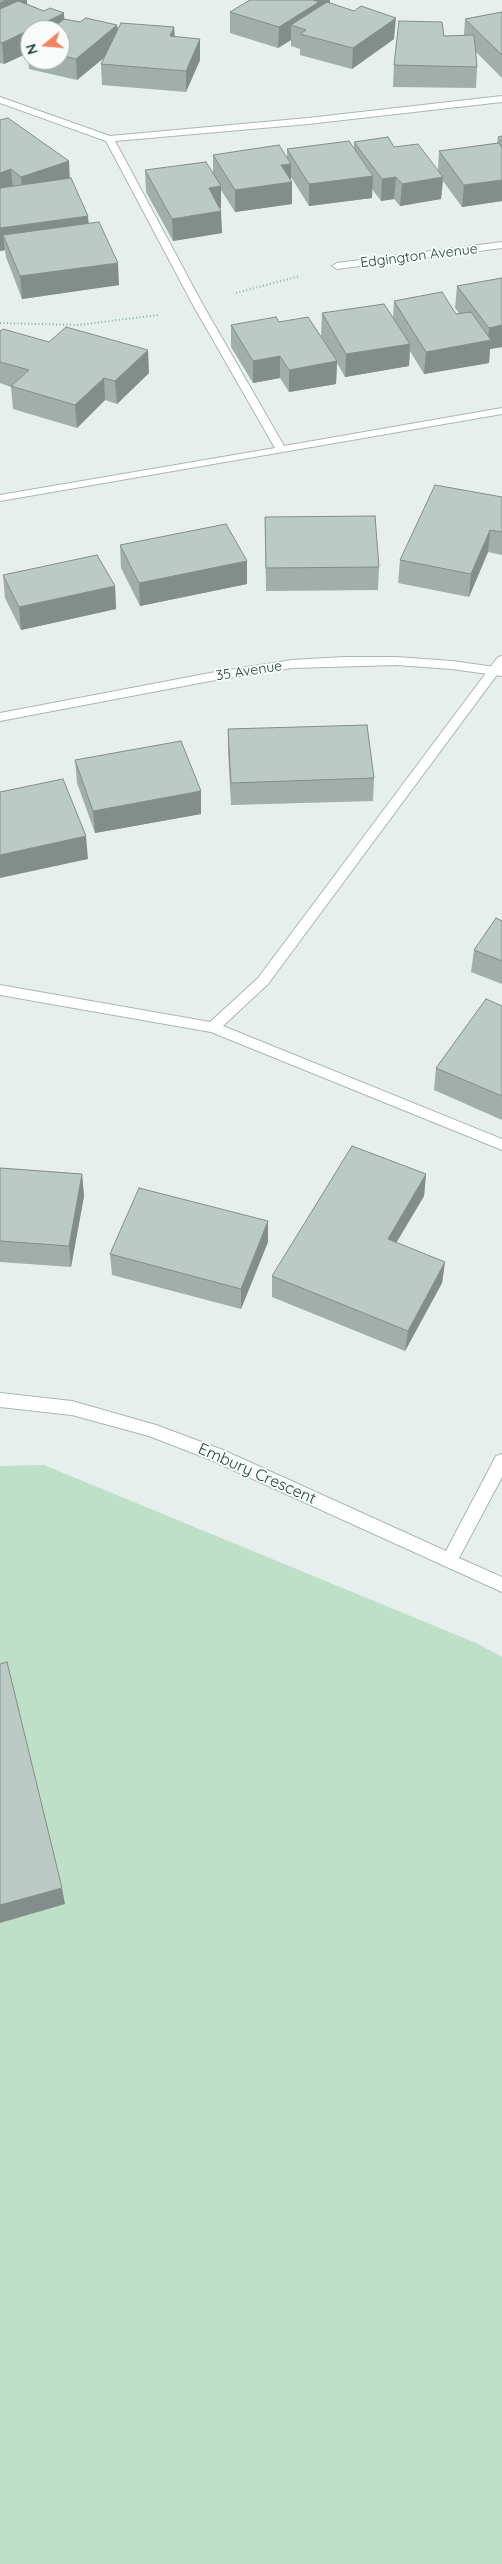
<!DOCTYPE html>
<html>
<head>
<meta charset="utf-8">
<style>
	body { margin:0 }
	#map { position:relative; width:502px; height:2564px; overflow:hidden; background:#e6efeb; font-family:Quicksand,sans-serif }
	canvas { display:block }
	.north { position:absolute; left:20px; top:20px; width:50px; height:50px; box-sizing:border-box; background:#f7fbf9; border:1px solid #a3b1ad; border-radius:50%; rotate:253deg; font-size:14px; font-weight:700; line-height:20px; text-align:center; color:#24423a }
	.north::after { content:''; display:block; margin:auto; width:18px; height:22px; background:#f4845f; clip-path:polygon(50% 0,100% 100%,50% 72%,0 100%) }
</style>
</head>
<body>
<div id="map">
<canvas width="502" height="2564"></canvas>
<div class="north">N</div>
</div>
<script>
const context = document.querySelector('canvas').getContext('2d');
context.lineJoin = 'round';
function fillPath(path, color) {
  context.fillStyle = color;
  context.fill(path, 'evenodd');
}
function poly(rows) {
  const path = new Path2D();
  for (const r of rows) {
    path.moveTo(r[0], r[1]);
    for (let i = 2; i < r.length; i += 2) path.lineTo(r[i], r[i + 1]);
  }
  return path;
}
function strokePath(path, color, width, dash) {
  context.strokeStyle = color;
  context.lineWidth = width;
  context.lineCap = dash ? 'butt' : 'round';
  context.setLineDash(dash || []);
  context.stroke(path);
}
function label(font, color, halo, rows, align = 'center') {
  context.font = font + ' Quicksand,sans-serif';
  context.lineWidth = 4;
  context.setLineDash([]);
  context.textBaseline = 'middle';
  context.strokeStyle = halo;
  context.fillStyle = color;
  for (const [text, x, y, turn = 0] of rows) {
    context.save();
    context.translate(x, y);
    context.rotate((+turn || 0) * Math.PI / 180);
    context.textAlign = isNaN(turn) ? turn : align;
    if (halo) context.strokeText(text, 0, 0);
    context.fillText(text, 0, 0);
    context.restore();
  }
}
fillPath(poly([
	[44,1465,476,1643,502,1657,502,2564,0,2564,0,1466]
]), '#bfe0c8');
const service = poly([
	[502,96,502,102,308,124,115,141,203,305,284,446,502,408,502,414,0,501,0,495,275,448,193,305,106,141,0,103,0,97,110,136,308,118,502,96],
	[502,656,502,668,268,984,223,1026,502,1139,502,1150,211,1032,0,995,0,985,210,1022,258,978,498,657,502,656]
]);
const minor = poly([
	[502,242,502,248,337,269,332,266,337,263,502,242],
	[344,657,396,657,452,661,502,668,502,676,452,669,396,665,292,668,210,681,0,721,0,713,210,673,292,660,344,657],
	[0,1393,72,1401,156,1425,223,1450,446,1551,496,1456,502,1454,502,1477,459,1558,502,1577,502,1592,211,1460,149,1436,72,1415,0,1407,0,1393]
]);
strokePath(service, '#a8b8b2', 2);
strokePath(minor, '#a8b8b2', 2);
strokePath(poly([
	[236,293,300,276],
	[0,323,78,325,158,315]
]), '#86b3a5', 2, [1, 2.5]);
fillPath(service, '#fff');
fillPath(minor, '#fff');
fillPath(poly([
	[0,0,27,0,27,4,64,19,80,22,117,25,118,29,174,27,175,37,200,39,200,60,186,92,102,85,101,64,104,58,77,80,29,69,28,53,4,64,0,63],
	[30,30,60,30,60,60,30,60],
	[250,0,330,0,330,3,394,39,352,69,300,55,300,49,291,46,291,40,278,48,230,33,230,12],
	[502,12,502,78,476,52,477,67,476,88,393,87,394,65,444,36,464,35,465,19],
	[0,120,70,178,89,224,119,285,22,299,6,257,5,250,0,251],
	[502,136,502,201,462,207,443,181,441,199,400,206,394,199,381,201,372,189,372,198,309,206,291,177,292,204,235,212,221,190,221,208,220,208,222,233,173,241,146,192,145,170,213,173,213,155,287,158,287,149,354,148,354,142,394,147,438,170,439,151,497,143,498,137],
	[502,278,502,347,490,349,489,363,424,374,410,351,409,366,345,377,337,363,336,384,289,392,280,378,253,383,231,347,231,325,279,322,327,346,321,336,322,313,393,317,394,301,456,314,459,313,455,308,457,286],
	[0,331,149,373,117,404,105,400,77,428,13,409,11,387,0,383],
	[502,497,502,555,488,552,469,597,398,583,400,560],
	[265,517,379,567,378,590,266,591],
	[120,545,247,561,247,584,140,606,121,568],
	[3,575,115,586,116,609,21,630,5,598],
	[228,729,374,778,373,801,231,805,228,752],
	[75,760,201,814,95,833,77,783],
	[502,921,502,984,471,972,474,950],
	[502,1006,502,1120,434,1090,436,1068],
	[0,1168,82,1174,84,1196,71,1267,0,1262],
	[426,1174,424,1196,396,1243,445,1262,442,1283,405,1351,272,1297,272,1276],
	[268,1221,268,1242,241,1309,112,1275,110,1254]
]), '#a1aea9');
fillPath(poly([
	[6,0,27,0,27,10,0,25,0,3],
	[313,0,330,0,330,11,306,30,291,25,291,40,278,48,279,27],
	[64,13,65,34,60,30,30,30,30,49,27,48,28,53,4,64,2,43],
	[396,18,394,39,352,69,353,48],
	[117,25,118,46,77,80,76,59],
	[174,27,175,48,170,36],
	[200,39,200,60,186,92,186,71],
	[69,161,70,183,23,199,21,177],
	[291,164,291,182,292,182,292,204,235,212,235,190,281,165],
	[11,169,13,191,0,196,0,173],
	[373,176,372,198,309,206,309,184],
	[396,177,394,199,381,201,382,179],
	[443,177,441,199,400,206,402,184],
	[502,180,502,201,462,207,464,185],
	[221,186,221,208,210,209,209,188],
	[221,211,222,233,173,241,172,219],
	[88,216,90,238,3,235,5,250,0,251,0,228],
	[118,263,119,285,22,299,20,276],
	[502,325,502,347,490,349,489,363,424,374,426,352,488,341,489,328],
	[410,344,409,366,345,377,346,354],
	[148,350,149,373,117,404,115,381],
	[280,356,280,378,253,383,253,361],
	[337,361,336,384,289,392,289,370],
	[104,378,105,400,77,428,75,405],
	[490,530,488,552,469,597,471,574],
	[247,561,247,584,140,606,139,583],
	[115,586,116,609,21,630,19,607],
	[201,791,201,814,95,833,93,811],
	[86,836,88,859,0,878,0,855],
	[82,1174,84,1196,71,1267,69,1246],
	[426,1174,424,1196,386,1260,388,1239],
	[268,1221,268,1242,241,1309,241,1289],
	[445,1262,442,1283,405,1351,408,1331],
	[62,1888,65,1904,0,1923,0,1905]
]), '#838d89');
const building = poly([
	[0,0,6,0,0,3,0,0],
	[250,0,313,0,319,2,279,27,230,12,250,0],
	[18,1,44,11,50,8,64,13,2,43,0,42,0,9,18,1],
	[327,2,354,11,361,6,396,18,353,48,300,34,306,30,291,25,327,2],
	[502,12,502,55,465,19,502,12],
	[86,18,117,25,76,59,60,55,60,30,50,30,64,19,80,22,86,18],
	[399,21,442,22,444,36,474,35,477,67,394,65,399,21],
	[121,23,174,27,170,36,200,39,186,71,101,64,121,23],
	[8,118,69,161,21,177,11,169,0,173,0,120,8,118],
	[502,136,502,142,498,137,502,136],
	[388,137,394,147,418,144,443,177,402,184,396,177,382,179,354,142,388,137],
	[349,141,373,176,309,184,287,149,349,141],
	[499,143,502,148,502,180,464,185,439,151,499,143],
	[279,145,291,164,281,165,292,182,235,190,213,155,279,145],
	[206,162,221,186,209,188,221,211,172,219,145,170,206,162],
	[71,178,88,216,0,228,0,188,71,178],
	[99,222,118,263,20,276,3,235,99,222],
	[502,278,502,325,489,328,457,286,502,278],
	[442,292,456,314,471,312,491,340,426,352,394,301,442,292],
	[384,304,410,344,346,354,322,313,384,304],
	[276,317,279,322,308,317,337,361,289,370,280,356,253,361,231,325,276,317],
	[66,327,148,350,115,381,104,378,75,405,11,386,29,370,0,362,0,331,3,329,49,342,66,327],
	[435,485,502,497,502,532,490,530,471,574,400,560,435,485],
	[375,516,379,567,266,568,265,517,375,516],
	[226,524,247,561,139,583,120,545,226,524],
	[97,555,115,586,19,607,3,575,97,555],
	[367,725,374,778,231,783,228,729,367,725],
	[181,741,201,791,93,811,75,760,181,741],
	[63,779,86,836,0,855,0,792,63,779],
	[496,918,502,921,502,961,474,950,496,918],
	[486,999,502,1006,502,1096,436,1068,486,999],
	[352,1146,426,1174,388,1239,445,1262,408,1331,272,1276,352,1146],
	[0,1168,82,1174,69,1246,0,1241,0,1168],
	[139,1188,268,1221,241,1289,110,1254,139,1188],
	[7,1662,62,1888,0,1905,0,1664,7,1662]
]);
fillPath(building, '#bbcac4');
strokePath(building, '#838d89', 1);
label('14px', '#24423a', '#f7fbf9', [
	["Edgington Avenue",419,256,-7],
	["35 Avenue",249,671,-9]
]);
label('16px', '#24423a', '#f7fbf9', [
	["Embury Crescent",257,1474,24]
]);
</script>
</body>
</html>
